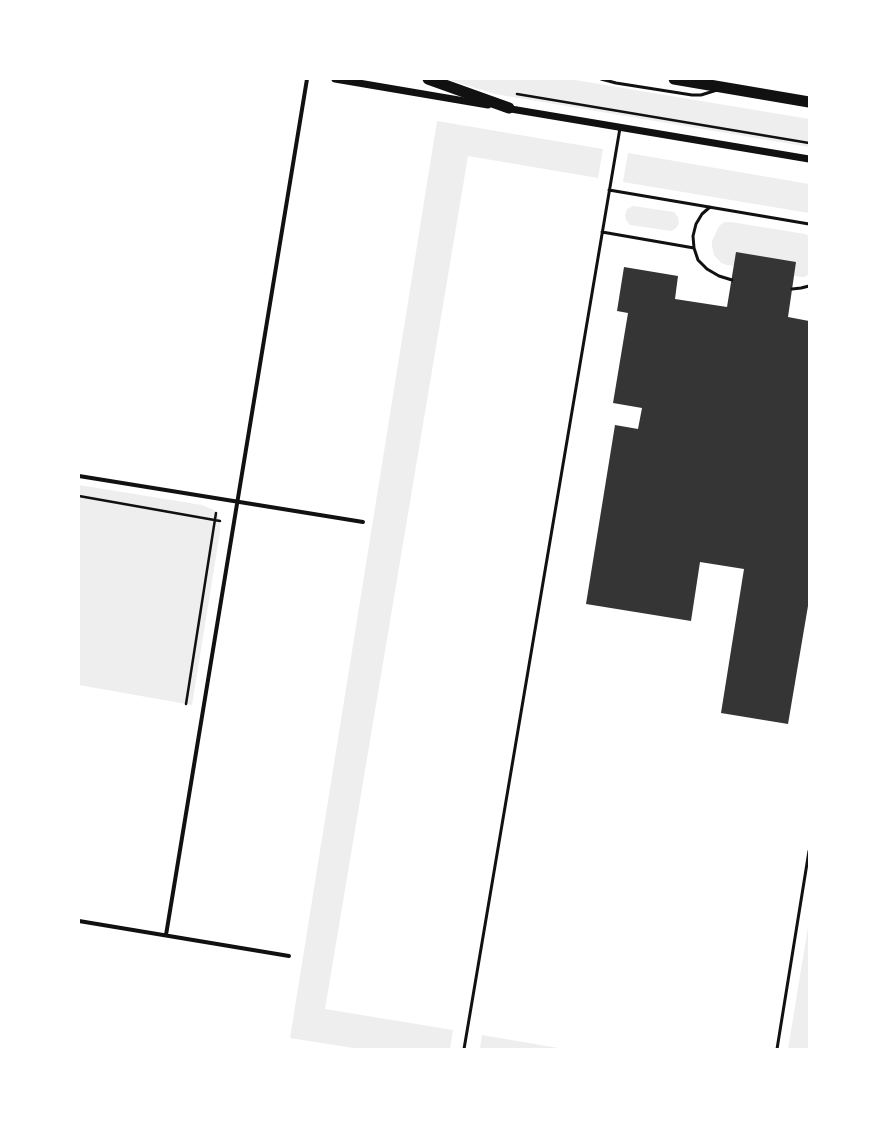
<!DOCTYPE html>
<html>
<head>
<meta charset="utf-8">
<style>
	body { margin:0 }
	#map { position:relative; width:888px; height:1128px; overflow:hidden; background:#fff; font-family:Manrope,sans-serif }
	canvas { display:block }
	.frame { position:absolute; inset:0; border:80px solid #fff; pointer-events:none }
</style>
</head>
<body>
<div id="map">
<canvas width="888" height="1128"></canvas>
<div class="frame"></div>
</div>
<script>
const context = document.querySelector('canvas').getContext('2d');
context.lineJoin = 'round';
function fillPath(path, color) {
  context.fillStyle = color;
  context.fill(path, 'evenodd');
}
function poly(rows) {
  const path = new Path2D();
  for (const r of rows) {
    path.moveTo(r[0], r[1]);
    for (let i = 2; i < r.length; i += 2) path.lineTo(r[i], r[i + 1]);
  }
  return path;
}
function strokePath(path, color, width, dash) {
  context.strokeStyle = color;
  context.lineWidth = width;
  context.lineCap = dash ? 'butt' : 'round';
  context.setLineDash(dash || []);
  context.stroke(path);
}
fillPath(poly([
	[446,79,569,79,809,119,809,147,495,94],
	[437,121,603,149,598,178,468,156,325,1009,453,1030,450,1049,359,1049,290,1038],
	[628,153,809,184,809,213,623,182],
	[633,206,674,212,678,217,679,223,676,228,671,231,630,225,626,220,625,215,627,209],
	[725,222,731,222,805,234,809,236,809,274,805,277,801,277,727,265,721,263,714,255,712,246,712,241,717,230,720,225],
	[79,485,202,505,214,510,218,515,220,521,220,532,192,705,79,685],
	[809,921,809,1049,788,1049],
	[482,1035,564,1049,480,1049]
]), '#eee');
fillPath(poly([
	[736,252,796,262,788,317,809,321,809,600,788,724,721,713,744,569,700,562,691,621,586,604,615,425,638,429,642,408,613,403,628,313,617,311,624,267,678,276,675,299,727,307]
]), '#353535');
strokePath(poly([
	[517,94,809,143],
	[79,496,220,521],
	[186,704,216,513]
]), '#111', 2.5);
strokePath(poly([
	[601,79,616,83,692,95,701,95,717,90],
	[609,190,809,224],
	[710,207,702,214,696,224,693,236,694,248,698,260,707,269,719,276,732,280],
	[602,232,694,248],
	[792,289,801,288,809,286],
	[464,1049,620,128],
	[777,1049,809,851]
]), '#111', 3);
strokePath(poly([
	[79,476,363,522],
	[79,921,289,956],
	[166,935,307,79]
]), '#111', 4);
strokePath(poly([
	[335,79,488,105],
	[505,108,809,159]
]), '#111', 7);
strokePath(poly([
	[428,79,509,108],
	[674,79,809,102]
]), '#111', 11);
</script>
</body>
</html>
